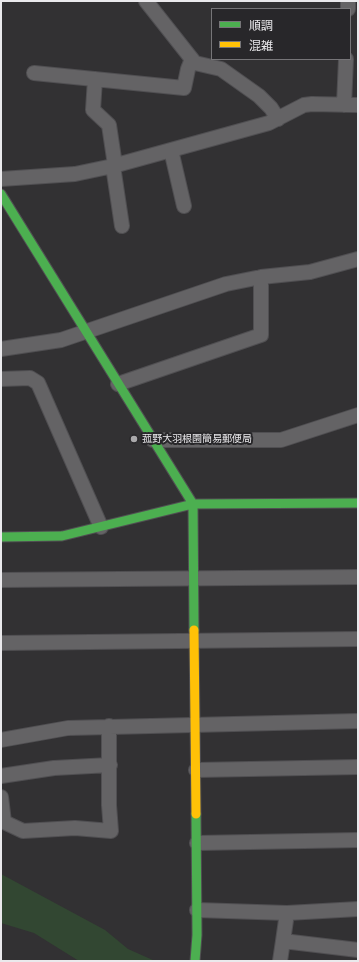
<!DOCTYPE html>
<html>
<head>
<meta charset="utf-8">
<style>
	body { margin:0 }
	#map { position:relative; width:359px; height:962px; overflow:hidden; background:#323133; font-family:Merriweather,"Noto Sans JP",serif }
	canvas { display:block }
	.frame { position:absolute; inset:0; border:2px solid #eae9ec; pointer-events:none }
	.legend { position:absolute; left:211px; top:8px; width:140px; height:52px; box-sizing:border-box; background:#28272a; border:1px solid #767578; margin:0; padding:5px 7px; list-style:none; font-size:12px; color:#eae9ec }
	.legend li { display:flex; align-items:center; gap:8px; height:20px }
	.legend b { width:20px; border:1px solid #767578 }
</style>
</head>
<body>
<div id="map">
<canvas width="359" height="962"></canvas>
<div class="frame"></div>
<ul class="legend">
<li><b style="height:5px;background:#4caf50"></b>順調</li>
<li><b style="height:5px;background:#ffc107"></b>混雑</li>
</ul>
</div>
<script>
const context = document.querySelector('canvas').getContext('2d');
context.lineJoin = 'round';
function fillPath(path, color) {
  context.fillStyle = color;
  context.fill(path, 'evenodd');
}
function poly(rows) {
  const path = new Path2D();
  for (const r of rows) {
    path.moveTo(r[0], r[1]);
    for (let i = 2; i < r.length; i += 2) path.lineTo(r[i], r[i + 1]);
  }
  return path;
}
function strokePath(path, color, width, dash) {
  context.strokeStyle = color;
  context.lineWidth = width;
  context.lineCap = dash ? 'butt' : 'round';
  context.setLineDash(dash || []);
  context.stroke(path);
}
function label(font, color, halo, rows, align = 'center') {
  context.font = font + ' Merriweather,"Noto Sans JP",serif';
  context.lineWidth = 4;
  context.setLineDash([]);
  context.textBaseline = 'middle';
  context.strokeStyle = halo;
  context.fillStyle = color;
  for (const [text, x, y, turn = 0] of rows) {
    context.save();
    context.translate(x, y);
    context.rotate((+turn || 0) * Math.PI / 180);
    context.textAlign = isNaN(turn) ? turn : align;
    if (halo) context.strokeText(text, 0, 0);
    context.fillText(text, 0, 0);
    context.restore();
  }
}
fillPath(poly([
	[1,874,105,930,128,949,155,961,79,961,34,933,1,923]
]), '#324732');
const street = poly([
	[146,1,195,63,221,69,259,96,271,108,278,119],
	[348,9,348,1],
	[34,73,184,88,188,69,192,59],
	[95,79,93,110,109,125,115,165],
	[344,105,346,59],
	[171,150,184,206],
	[113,166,122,226],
	[1,179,75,174,113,166,269,123,304,105,312,104,358,105],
	[1,349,61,340,226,284,261,277,310,272,358,259],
	[1,379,30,378,38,383,101,527],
	[118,384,261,335,261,277],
	[153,440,281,440,358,415],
	[1,580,358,577],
	[1,643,358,639],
	[1,740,68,728,358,721],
	[196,770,358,767],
	[1,776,54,768,110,765],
	[1,797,4,822,23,831,75,828,111,831,109,805,109,726],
	[197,843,358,840],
	[197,910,287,913,358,909],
	[287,913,283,941,358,950],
	[280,961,283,941]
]);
const fast = poly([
	[1,194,193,504,194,630],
	[1,537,62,536,193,504,358,503],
	[195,961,197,935,196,814]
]);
const slow = poly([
	[194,630,196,814]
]);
strokePath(street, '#504f52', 16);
strokePath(fast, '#504f52', 11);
strokePath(slow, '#504f52', 11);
strokePath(street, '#646365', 14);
strokePath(fast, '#4caf50', 9);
strokePath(slow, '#ffc107', 9);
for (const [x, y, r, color] of [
	[134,439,4,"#aaa9ab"]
]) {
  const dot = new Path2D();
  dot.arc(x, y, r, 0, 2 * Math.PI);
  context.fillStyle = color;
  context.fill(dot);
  strokePath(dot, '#28272a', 1.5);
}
label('10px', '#eae9ec', '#28272a', [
	["菰野大羽根園簡易郵便局",142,439]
], 'left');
</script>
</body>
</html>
